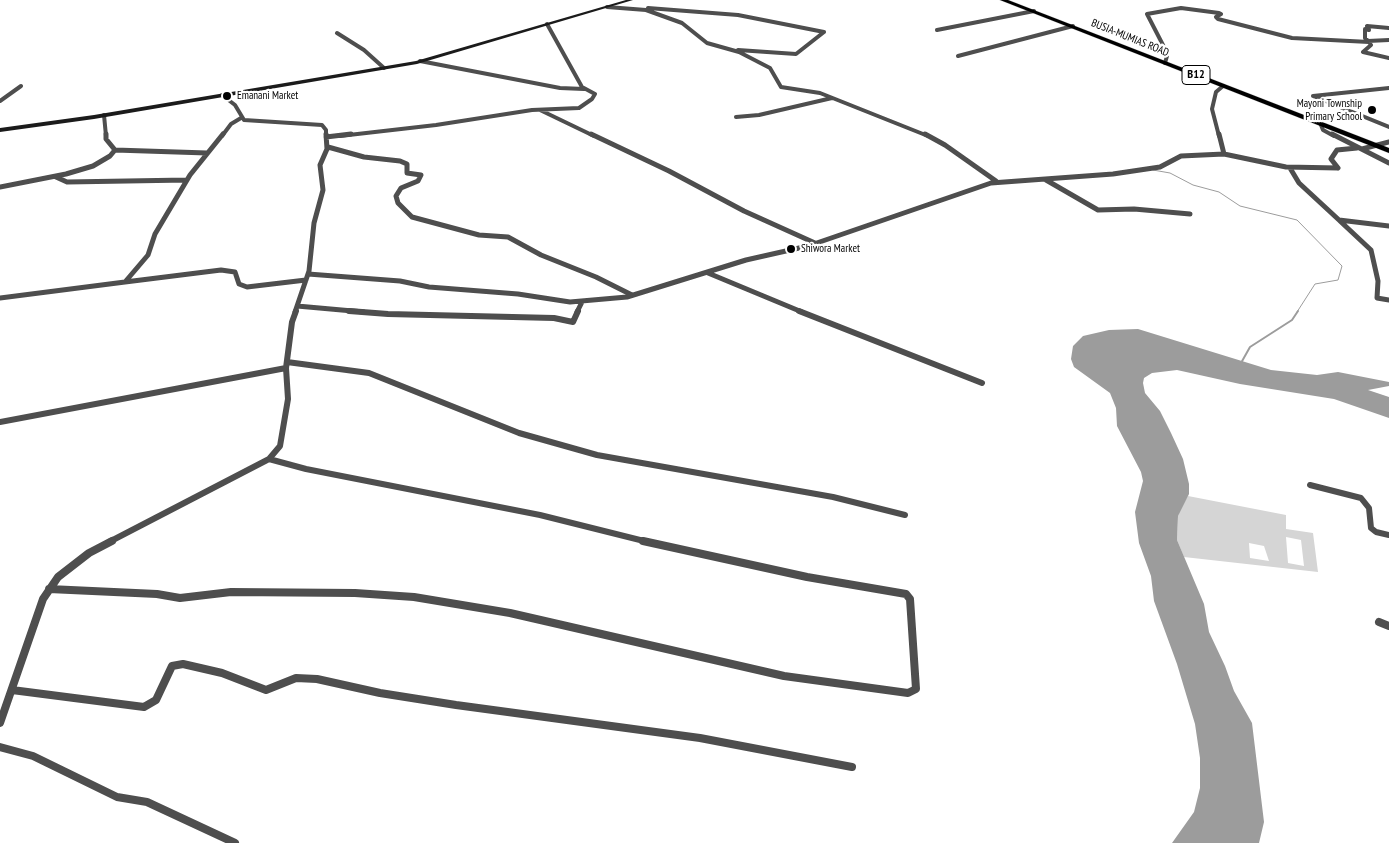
<!DOCTYPE html>
<html>
<head>
<meta charset="utf-8">
<style>
	body { margin:0 }
	canvas { display:block; background:#fff }
</style>
</head>
<body>
<canvas width="1389" height="843"></canvas>
<script>
const context = document.querySelector('canvas').getContext('2d');
context.lineJoin = 'round';
function fillPath(path, color) {
  context.fillStyle = color;
  context.fill(path, 'evenodd');
}
function poly(rows) {
  const path = new Path2D();
  for (const r of rows) {
    path.moveTo(r[0], r[1]);
    for (let i = 2; i < r.length; i += 2) path.lineTo(r[i], r[i + 1]);
  }
  return path;
}
function strokePath(path, color, width, dash) {
  context.strokeStyle = color;
  context.lineWidth = width;
  context.lineCap = dash ? 'butt' : 'round';
  context.setLineDash(dash || []);
  context.stroke(path);
}
function label(font, color, halo, rows, align = 'center') {
  context.font = font + ' "PT Sans Narrow",sans-serif';
  context.lineWidth = 4.5;
  context.setLineDash([]);
  context.textBaseline = 'middle';
  context.strokeStyle = halo;
  context.fillStyle = color;
  for (const [text, x, y, turn = 0] of rows) {
    context.save();
    context.translate(x, y);
    context.rotate((+turn || 0) * Math.PI / 180);
    context.textAlign = isNaN(turn) ? turn : align;
    if (halo) context.strokeText(text, 0, 0);
    context.fillText(text, 0, 0);
    context.restore();
  }
}
fillPath(poly([
	[1188,496,1286,515,1286,529,1313,533,1318,572,1184,557,1177,540,1178,516,1180,509],
	[1286,537,1301,540,1304,566,1288,563],
	[1249,543,1264,546,1269,561,1250,558]
]), '#d5d5d5');
fillPath(poly([
	[1138,329,1271,370,1317,375,1338,372,1389,382,1389,386,1368,390,1389,397,1389,418,1334,399,1240,384,1177,370,1152,373,1144,378,1143,383,1145,393,1160,411,1171,433,1183,459,1189,484,1189,494,1178,516,1177,540,1204,604,1209,632,1225,666,1234,691,1252,723,1264,822,1259,843,1172,843,1194,812,1200,788,1200,758,1195,724,1177,664,1154,601,1151,576,1139,543,1135,512,1143,481,1141,472,1117,426,1116,408,1110,393,1074,367,1071,359,1073,346,1083,336,1109,330]
]), '#9c9c9c');
strokePath(poly([
	[1153,170,1170,173,1193,185,1219,192,1240,206,1297,220,1342,266,1338,280,1315,284,1297,312]
]), '#9c9c9c', 1);
strokePath(poly([
	[1241,363,1250,347,1292,320,1298,311]
]), '#9c9c9c', 2);
const highway = poly([
	[1000,0,1008,0,1389,148,1389,153,1000,0]
]);
strokePath(highway, '#dbdbdb', 1);
strokePath(poly([
	[607,7,646,10,682,23,707,43,739,52,770,68,781,87,820,93,928,136],
	[648,8,738,15,824,32,796,54,738,50],
	[937,30,1034,11],
	[337,33,364,50,384,68],
	[1368,41,1365,38,1365,29,1369,30,1367,26,1389,28],
	[1368,41,1389,40],
	[958,56,1073,26],
	[420,61,560,88,584,89],
	[1165,63,1167,56,1164,47,1147,14,1181,8,1219,13,1221,14,1216,17,1218,19,1292,38,1369,42,1371,45,1363,52,1389,58],
	[1389,88,1313,96,1389,127],
	[222,95,235,105,244,120,322,125,326,130,326,136],
	[0,101,21,86],
	[540,110,594,136],
	[104,115,106,136],
	[736,117,759,115,832,98],
	[1321,125,1323,130,1334,136],
	[222,136,231,124,241,118],
	[340,136,436,125,532,110,579,108,592,99,595,94,582,87,547,24],
	[1219,136,1212,109,1216,92,1223,86]
]), '#4e4e4e', 4);
strokePath(poly([
	[591,134,669,171,744,211,815,243],
	[925,134,945,145,996,181],
	[1332,134,1389,163],
	[326,137,351,134],
	[328,147,364,157,400,161,407,164,407,173,421,175,418,181,401,188,396,196,398,203,412,217,479,235,508,237,541,255,596,277,632,295],
	[1362,149,1389,142],
	[115,150,207,153],
	[1224,154,1286,167,1338,168],
	[1290,168,1299,183,1339,220,1389,226],
	[1338,168,1331,159,1337,150,1357,148],
	[56,177,67,182,187,180],
	[1046,180,1098,210,1134,209,1190,214],
	[0,187,66,174,93,166,110,156,115,150,106,139,106,134],
	[1340,221,1371,250,1378,281,1377,298,1389,300],
	[708,273,802,312],
	[308,274,400,281,429,287,518,294,570,302,627,297,746,260,808,246,991,183,1113,174,1160,167,1181,156,1224,154,1219,134],
	[125,282,221,270,235,272,239,284,247,287,306,280],
	[0,298,125,282,148,255,155,234,190,175,223,134],
	[297,306,364,312],
	[295,312,309,271,314,223,323,190,320,165,327,149,326,134],
	[577,312,582,302]
]), '#4e4e4e', 5);
strokePath(poly([
	[349,311,388,314,554,318,573,322,578,311],
	[799,311,982,383],
	[287,362,369,373,519,433,597,455,833,497,905,515],
	[0,422,286,368],
	[269,459,306,469,540,515,648,542],
	[1310,485,1361,498,1369,508,1371,528,1376,532,1389,535],
	[109,542,269,459,280,446,288,399,286,368,292,322,296,311]
]), '#4e4e4e', 6);
strokePath(poly([
	[49,589,157,594,180,598,231,592,355,593,414,597,510,613,784,676,908,693,916,689,910,599,906,594,807,577,643,541],
	[1379,622,1389,626],
	[12,690,144,707,156,700,172,666,183,664,222,673,266,690,296,678,317,679,380,693,456,705,700,738,852,767],
	[0,723,43,599,58,577,89,553,112,541],
	[0,747,33,756,117,797,147,802,235,843]
]), '#4e4e4e', 8);
fillPath(poly([
	[626,0,633,0,417,64,94,119,0,132,0,128,94,115,416,61,626,0]
]), '#1b1b1b');
fillPath(highway, '#000');
for (const [x, y, r, color] of [
	[227,96,5,"#000"],
	[1372,110,5,"#000"],
	[791,249,5,"#000"]
]) {
  const dot = new Path2D();
  dot.arc(x, y, r, 0, 2 * Math.PI);
  context.fillStyle = color;
  context.fill(dot);
  strokePath(dot, '#fff', 2);
}
label('11px', '#000', '#fff', [
	["BUSIA-MUMIAS ROAD",1130,38,22]
]);
label('11px', '#000', '#fff', [
	["Emanani Market",237,96],
	["Mayoni Township",1362,104,"right"],
	["Primary School",1362,117,"right"],
	["Shiwora Market",801,249]
], 'left');
for (const [x, y, w] of [
	[1196,75,28]
]) {
  const box = new Path2D();
  box.roundRect(x - w / 2, y - 9.5, w, 19, 4);
  context.fillStyle = '#fff';
  context.fill(box);
  strokePath(box, '#000', 1);
}
label('bold 12px', '#000', null, [
	["B12",1196,75]
]);
</script>
</body>
</html>
